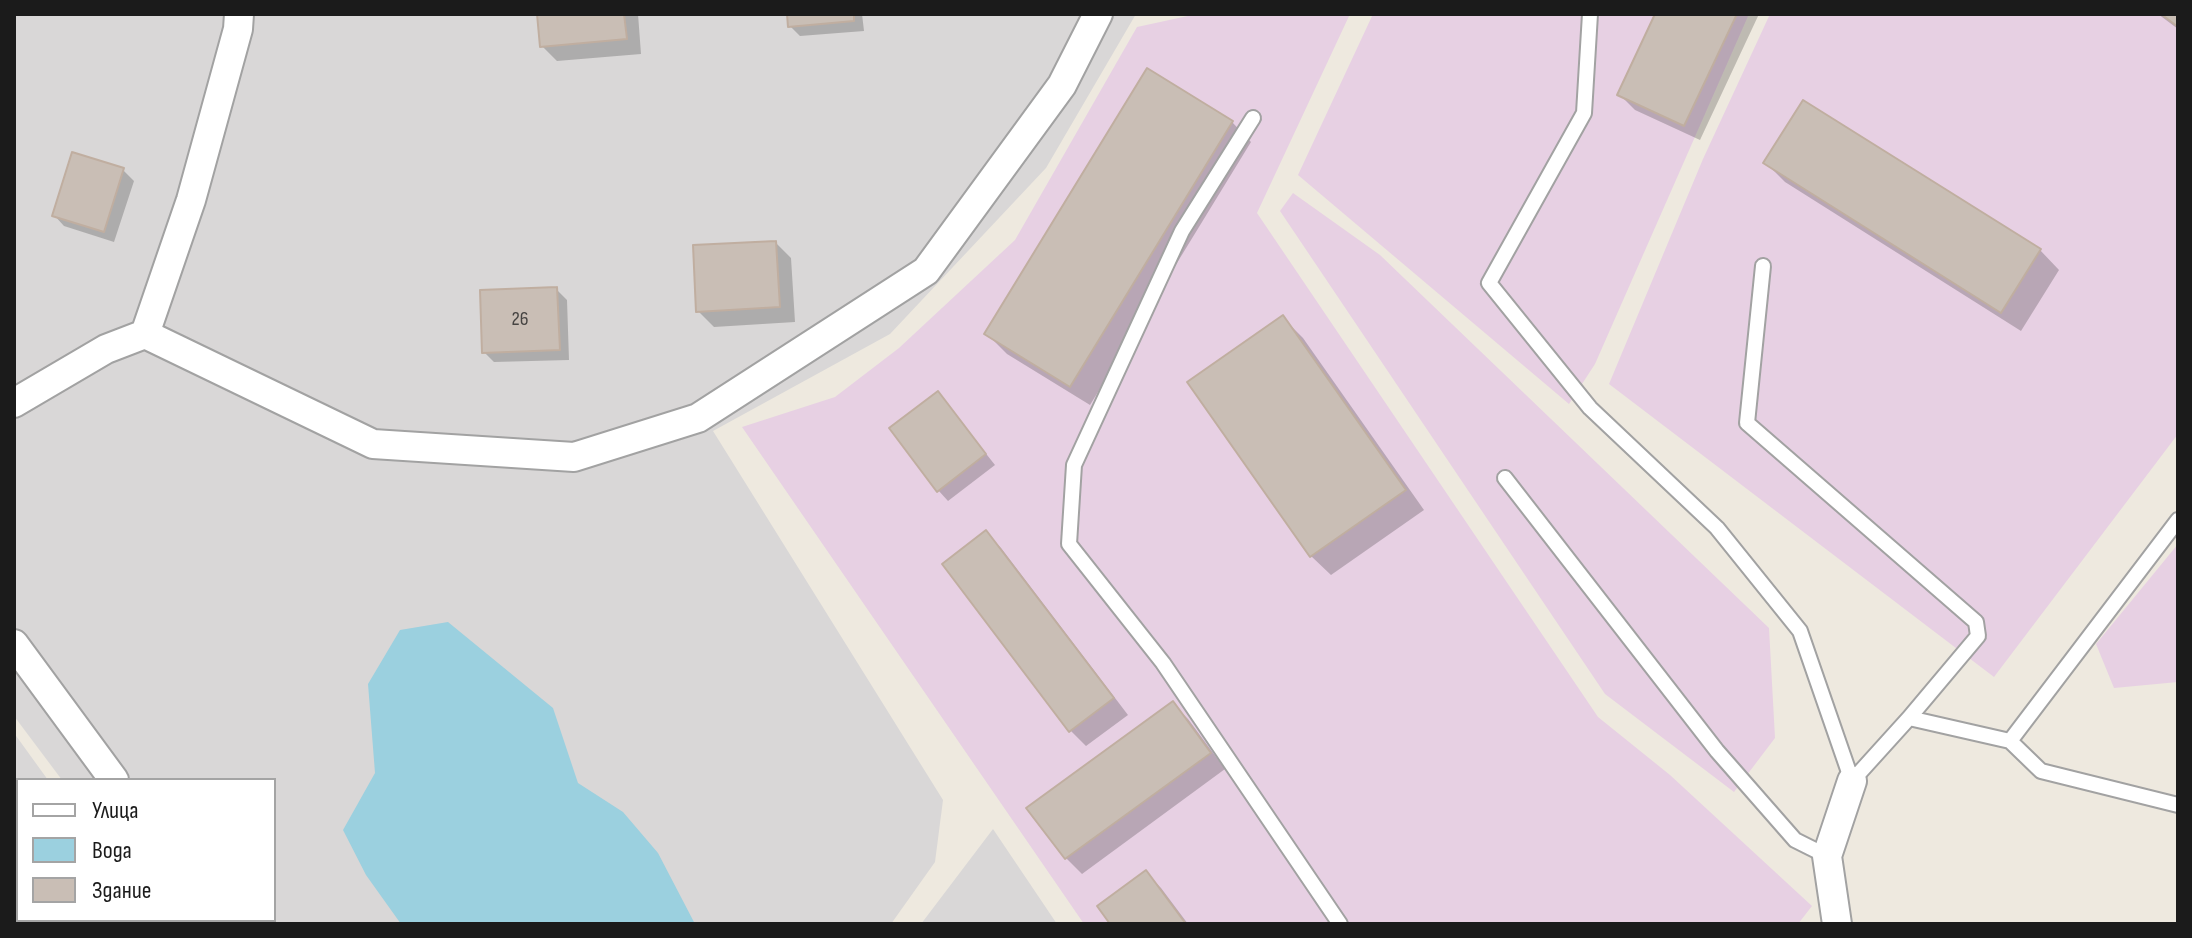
<!DOCTYPE html>
<html>
<head>
<meta charset="utf-8">
<style>
	body { margin:0 }
	#map { position:relative; width:2192px; height:938px; overflow:hidden; background:#eee9df; font-family:"Sofia Sans Condensed",sans-serif }
	canvas { display:block }
	.frame { position:absolute; inset:0; border:16px solid #1b1b1b; pointer-events:none }
	.legend { position:absolute; left:16px; top:778px; width:260px; height:144px; box-sizing:border-box; background:#fff; border:2px solid #a4a4a4; margin:0; padding:10px 14px; list-style:none; font-size:24px; color:#1b1b1b }
	.legend li { display:flex; align-items:center; gap:16px; height:40px }
	.legend b { width:40px; border:2px solid #a4a4a4 }
</style>
</head>
<body>
<div id="map">
<canvas width="2192" height="938"></canvas>
<div class="frame"></div>
<ul class="legend">
<li><b style="height:10px;background:#fff"></b>Улица</li>
<li><b style="height:22px;background:#9bd0df"></b>Вода</li>
<li><b style="height:22px;background:#c9beb5"></b>Здание</li>
</ul>
</div>
<script>
const context = document.querySelector('canvas').getContext('2d');
context.lineJoin = 'round';
function fillPath(path, color) {
  context.fillStyle = color;
  context.fill(path, 'evenodd');
}
function poly(rows) {
  const path = new Path2D();
  for (const r of rows) {
    path.moveTo(r[0], r[1]);
    for (let i = 2; i < r.length; i += 2) path.lineTo(r[i], r[i + 1]);
  }
  return path;
}
function strokePath(path, color, width, dash) {
  context.strokeStyle = color;
  context.lineWidth = width;
  context.lineCap = dash ? 'butt' : 'round';
  context.setLineDash(dash || []);
  context.stroke(path);
}
function label(font, color, halo, rows, align = 'center') {
  context.font = font + ' "Sofia Sans Condensed",sans-serif';
  context.lineWidth = 7;
  context.setLineDash([]);
  context.textBaseline = 'middle';
  context.strokeStyle = halo;
  context.fillStyle = color;
  for (const [text, x, y, turn = 0] of rows) {
    context.save();
    context.translate(x, y);
    context.rotate((+turn || 0) * Math.PI / 180);
    context.textAlign = isNaN(turn) ? turn : align;
    if (halo) context.strokeText(text, 0, 0);
    context.fillText(text, 0, 0);
    context.restore();
  }
}
fillPath(poly([
	[14,14,1136,14,1046,168,890,334,713,431,943,800,935,862,891,924,169,924,166,920,274,920,274,780,62,780,14,716],
	[14,733,48,780,18,780,18,920,151,920,154,924,14,924],
	[993,829,1057,924,921,924]
]), '#d9d7d7');
fillPath(poly([
	[1197,14,1350,14,1257,213,1598,717,1670,775,1812,906,1798,924,1084,924,742,427,835,397,899,348,1015,240,1137,27],
	[1373,14,1749,14,1595,364,1569,404,1298,175],
	[1770,14,2178,14,2178,434,1994,677,1609,384,1703,159],
	[1293,193,1380,255,1769,628,1775,738,1734,792,1605,694,1280,211],
	[2178,544,2178,682,2114,688,2096,644]
]), '#e7d0e3');
fillPath(poly([
	[448,622,553,708,578,783,623,812,658,853,695,924,401,924,366,875,343,830,375,773,368,684,400,630]
]), '#9bd0df');
fillPath(poly([
	[539,14,638,14,641,54,557,61,542,46],
	[789,14,862,14,864,31,800,36,790,26],
	[1657,14,1759,14,1700,140,1635,110,1619,94],
	[2158,14,2178,14,2178,29],
	[1232,122,1251,142,1090,405,1007,354,987,334],
	[1766,163,2040,250,2059,270,2021,331,1785,182],
	[123,170,134,181,114,242,64,226,54,215],
	[776,243,791,258,795,322,714,327,698,311],
	[556,289,567,300,569,360,494,362,484,352],
	[1283,318,1303,338,1424,510,1331,575,1311,556],
	[938,393,995,465,948,501,938,490],
	[986,533,1001,548,1128,715,1086,746,1071,731,944,565],
	[1173,704,1188,719,1225,769,1082,874,1066,858,1029,808],
	[1146,873,1161,888,1188,924,1113,924]
]), '#0003');
const building = poly([
	[537,14,624,14,627,39,540,47,537,14],
	[787,14,854,14,854,21,788,27,787,14],
	[1655,14,1737,14,1684,126,1617,95,1655,14],
	[2161,14,2178,14,2178,27,2161,14],
	[1147,68,1233,121,1070,387,984,334,1147,68],
	[1803,100,2041,249,2001,313,1763,163,1803,100],
	[72,152,124,168,104,232,52,216,72,152],
	[776,241,780,307,696,312,693,245,776,241],
	[557,287,560,350,482,353,480,290,557,287],
	[1283,315,1406,490,1310,557,1187,382,1283,315],
	[938,391,986,454,937,492,889,428,938,391],
	[986,530,1114,698,1069,732,942,564,986,530],
	[1173,701,1211,753,1065,859,1026,808,1173,701],
	[1146,870,1186,924,1110,924,1097,906,1146,870]
]);
fillPath(building, '#c9beb5');
strokePath(building, '#c0aea0', 2);
const service = poly([
	[1590,14,1584,113,1489,283,1590,408,1717,528,1800,631,1852,781,1909,718,2010,741,2178,520],
	[1253,118,1182,231,1074,465,1069,544,1163,663,1340,924],
	[1763,266,1747,423,1976,622,1978,636,1909,718],
	[1505,478,1717,751,1795,840,1827,856],
	[2010,741,2041,771,2178,805]
]);
const minor = poly([
	[145,334,373,444,574,457,698,418,926,271,1062,85,1098,14],
	[14,403,106,349,145,334,191,200,238,29,239,14],
	[14,644,114,780],
	[218,920,221,924],
	[1837,924,1827,856,1852,781]
]);
strokePath(service, '#a2a2a2', 18);
strokePath(minor, '#a2a2a2', 32);
strokePath(service, '#fff', 14);
strokePath(minor, '#fff', 28);
label('20px', '#464442', null, [
	["26",520,320]
]);
</script>
</body>
</html>
